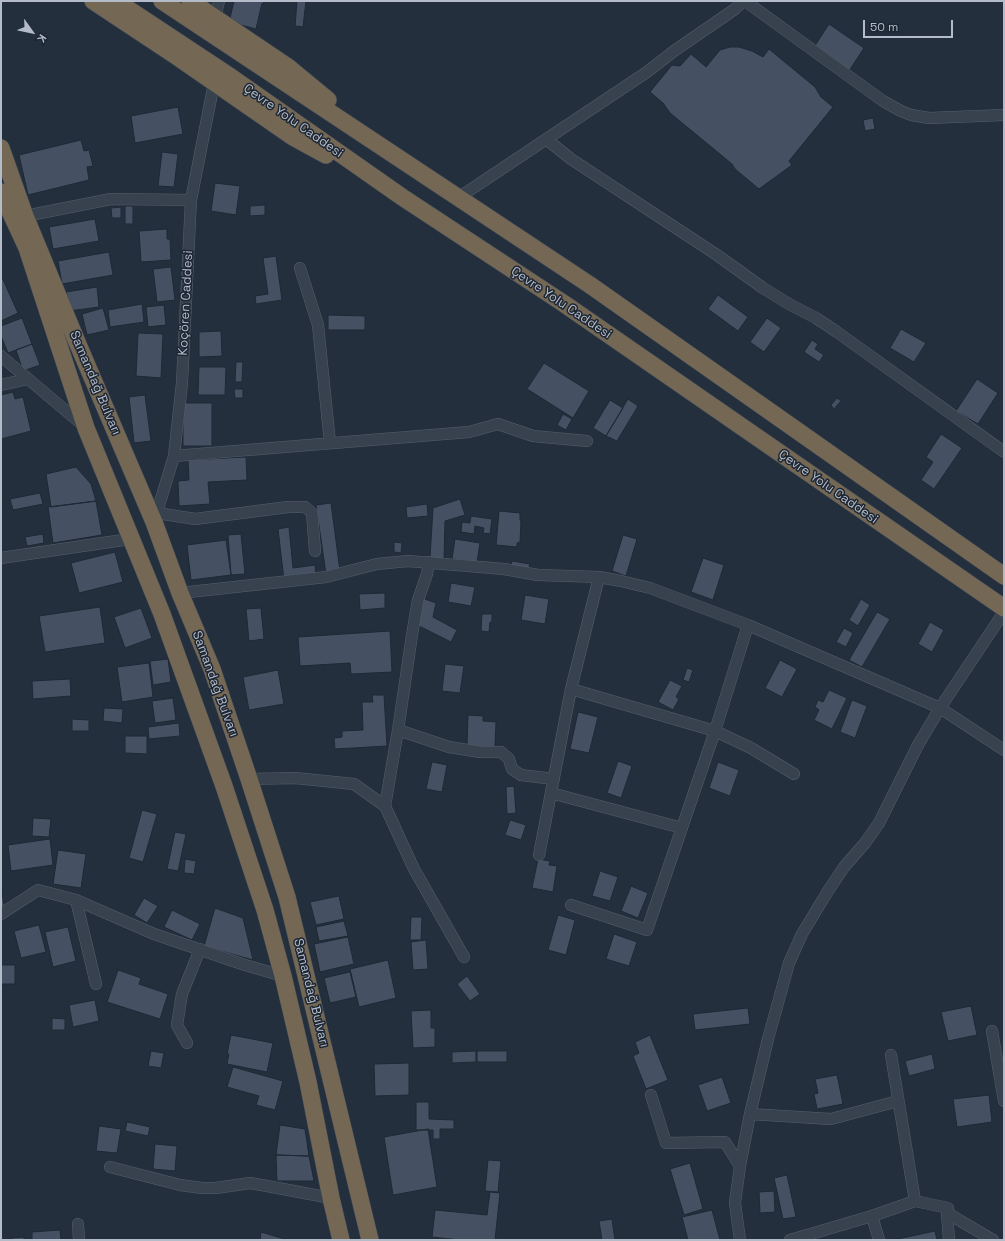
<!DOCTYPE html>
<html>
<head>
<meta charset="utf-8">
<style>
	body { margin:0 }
	#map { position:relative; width:1005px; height:1241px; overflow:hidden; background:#242f3e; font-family:"Space Grotesk",sans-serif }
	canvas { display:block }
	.frame { position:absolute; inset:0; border:2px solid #b4bcc9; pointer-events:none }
	.north { position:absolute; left:12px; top:12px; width:40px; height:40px; -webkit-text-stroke:3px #1d2633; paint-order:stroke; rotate:123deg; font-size:11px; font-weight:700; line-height:16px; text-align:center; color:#b4bcc9 }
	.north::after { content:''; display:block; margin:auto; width:14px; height:18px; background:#b4bcc9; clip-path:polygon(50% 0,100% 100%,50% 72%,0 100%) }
	.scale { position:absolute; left:863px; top:20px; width:90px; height:18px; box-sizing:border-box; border:2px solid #b4bcc9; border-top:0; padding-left:5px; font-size:12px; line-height:14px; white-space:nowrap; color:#b4bcc9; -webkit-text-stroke:3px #1d2633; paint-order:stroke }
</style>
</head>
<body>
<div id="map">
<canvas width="1005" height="1241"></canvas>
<div class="frame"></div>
<div class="north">K</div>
<div class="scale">50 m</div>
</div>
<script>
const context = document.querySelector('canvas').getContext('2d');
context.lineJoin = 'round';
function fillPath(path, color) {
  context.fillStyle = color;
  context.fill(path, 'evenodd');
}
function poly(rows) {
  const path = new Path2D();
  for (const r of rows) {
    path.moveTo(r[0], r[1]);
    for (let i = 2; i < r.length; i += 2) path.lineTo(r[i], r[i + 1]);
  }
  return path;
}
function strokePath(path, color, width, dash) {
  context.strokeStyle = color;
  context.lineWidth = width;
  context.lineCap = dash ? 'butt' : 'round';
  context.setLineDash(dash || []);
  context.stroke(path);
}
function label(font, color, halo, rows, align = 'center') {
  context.font = font + ' "Space Grotesk",sans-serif';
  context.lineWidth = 3;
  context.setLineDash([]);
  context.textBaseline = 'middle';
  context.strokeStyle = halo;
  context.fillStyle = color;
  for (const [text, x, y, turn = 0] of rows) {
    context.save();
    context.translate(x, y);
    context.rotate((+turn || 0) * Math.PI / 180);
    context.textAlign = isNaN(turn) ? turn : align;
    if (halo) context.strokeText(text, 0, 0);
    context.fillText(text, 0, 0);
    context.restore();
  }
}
const building = poly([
	[234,1,264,1,263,4,262,3,256,29,229,22,234,1],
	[297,1,306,1,303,27,295,26,297,1],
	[829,24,864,48,849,71,814,47,829,24],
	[730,47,739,47,752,51,763,57,769,49,815,87,821,97,833,107,789,161,792,165,759,189,735,169,732,164,670,113,663,103,650,92,672,65,680,66,691,54,706,67,720,50,730,47],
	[178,107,183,134,135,143,131,116,178,107],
	[873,118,875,129,865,131,863,120,873,118],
	[81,140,84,151,89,150,93,166,87,167,89,180,28,195,19,155,81,140],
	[162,152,178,154,174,187,158,186,162,152],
	[215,183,240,186,236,215,211,211,215,183],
	[265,205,265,215,250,216,250,206,265,205],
	[125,206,133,206,133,224,125,224,125,206],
	[121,207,121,218,112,218,111,208,121,207],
	[95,219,99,241,53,249,49,227,95,219],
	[167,229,167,239,170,239,171,260,141,262,139,231,167,229],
	[109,252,113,275,62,284,58,261,109,252],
	[276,256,282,300,256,304,255,296,268,294,263,258,276,256],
	[171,267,175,300,157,302,153,269,171,267],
	[1,275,18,313,1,321,1,275],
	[97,287,99,307,69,311,66,292,97,287],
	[718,295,748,317,738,331,708,309,718,295],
	[142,304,144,322,110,327,108,310,142,304],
	[164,305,166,325,148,327,146,307,164,305],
	[103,308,109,330,87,335,82,314,103,308],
	[328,315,365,316,365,330,328,330,328,315],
	[22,318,32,344,8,353,1,336,1,326,22,318],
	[767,318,781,328,764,352,750,342,767,318],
	[901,329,926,343,914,362,890,348,901,329],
	[221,331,222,356,199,357,199,332,221,331],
	[138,333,163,334,161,378,136,376,138,333],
	[812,340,818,344,815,349,824,355,819,362,804,352,812,340],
	[32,344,40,365,23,371,16,350,32,344],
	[236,362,243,362,242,382,235,382,236,362],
	[544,363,589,391,573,418,527,389,544,363],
	[199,367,226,367,225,395,198,395,199,367],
	[977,379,998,393,978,424,956,411,977,379],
	[234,389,243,389,243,398,235,398,234,389],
	[13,392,15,399,23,397,31,431,1,439,1,395,13,392],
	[145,395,151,441,134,443,129,397,145,395],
	[837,398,841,401,834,409,831,405,837,398],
	[628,399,638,406,617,441,606,436,628,399],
	[610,400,623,408,606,436,593,428,610,400],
	[183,403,212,403,212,446,183,446,183,403],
	[563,414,572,419,566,430,557,425,563,414],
	[941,434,962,448,934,489,921,480,933,462,926,457,941,434],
	[246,457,247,480,208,482,210,504,179,506,178,481,189,480,188,460,246,457],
	[76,467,91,484,96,501,51,507,46,474,76,467],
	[40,493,43,504,13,510,10,499,40,493],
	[460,499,465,515,445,521,444,559,430,558,433,508,460,499],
	[96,501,102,535,53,543,48,507,96,501],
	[331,503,340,571,326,574,316,505,331,503],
	[427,504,428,516,407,518,406,507,427,504],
	[499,511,520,513,520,520,521,521,520,542,517,543,517,547,496,545,499,511],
	[471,516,492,519,490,534,483,533,484,528,475,526,474,534,461,532,462,522,470,523,471,516],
	[289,527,293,568,315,565,316,576,284,580,278,529,289,527],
	[43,534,44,543,27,546,25,537,43,534],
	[241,534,245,574,231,575,228,535,241,534],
	[623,535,637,539,626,576,612,571,623,535],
	[455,539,480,543,477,562,452,559,455,539],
	[226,540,231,575,191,580,187,545,226,540],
	[394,542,402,543,401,553,394,552,394,542],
	[115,552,123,582,79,593,71,563,115,552],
	[703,558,724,565,713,600,691,592,703,558],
	[512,561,530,564,528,570,511,567,512,561],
	[451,583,475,587,471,606,448,602,451,583],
	[385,593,385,608,360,610,359,594,385,593],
	[525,595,549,599,545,624,521,620,525,595],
	[422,598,436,603,433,617,457,630,451,642,417,625,422,598],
	[861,599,870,605,858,626,849,620,861,599],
	[100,607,105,643,45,652,39,616,100,607],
	[141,608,152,638,125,648,114,617,141,608],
	[261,608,264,639,249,641,246,609,261,608],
	[877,612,890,619,862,667,849,660,877,612],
	[482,614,492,614,492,622,490,622,489,632,481,631,482,614],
	[930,622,944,630,932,652,918,644,930,622],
	[844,628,853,633,846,647,836,642,844,628],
	[390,631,392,672,351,674,350,663,300,666,298,637,390,631],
	[168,659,171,682,153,685,150,661,168,659],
	[780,660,797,669,782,697,765,688,780,660],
	[149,663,153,697,122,702,117,667,149,663],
	[445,664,464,666,460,693,442,691,445,664],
	[687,668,693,670,689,682,683,680,687,668],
	[278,670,284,704,249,710,243,677,278,670],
	[70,679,71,696,33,699,32,681,70,679],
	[670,680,682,686,676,697,679,699,673,710,658,702,670,680],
	[829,690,847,698,832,729,814,720,819,710,815,707,818,700,823,702,829,690],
	[372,695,384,695,387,746,335,749,334,738,342,737,342,731,363,730,362,702,373,702,372,695],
	[173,698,176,720,155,723,152,701,173,698],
	[852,700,867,706,855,738,840,732,852,700],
	[104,708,123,709,122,723,103,721,104,708],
	[578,712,598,717,589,753,570,749,578,712],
	[468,715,483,716,483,721,496,722,495,747,467,746,468,715],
	[72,719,89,720,89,731,72,731,72,719],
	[179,723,180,736,149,739,148,727,179,723],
	[125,736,147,736,147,754,125,753,125,736],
	[618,761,632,766,621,798,607,793,618,761],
	[432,762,447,765,442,792,426,789,432,762],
	[718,762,739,770,730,796,709,788,718,762],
	[514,786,516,813,507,814,506,787,514,786],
	[142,810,157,814,143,862,129,858,142,810],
	[33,818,51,819,49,837,32,836,33,818],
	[510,820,526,825,521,840,505,835,510,820],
	[175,832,186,834,178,871,167,869,175,832],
	[50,839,53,865,11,871,8,845,50,839],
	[58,850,86,854,81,888,53,884,58,850],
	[185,859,196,861,194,874,184,873,185,859],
	[538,859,550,861,549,865,557,866,553,892,532,888,538,859],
	[600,871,618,877,610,901,592,896,600,871],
	[631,886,648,893,638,918,621,911,631,886],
	[1,887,5,910,1,911,1,887],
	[339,896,344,919,316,925,310,902,339,896],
	[144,898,158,906,147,923,134,915,144,898],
	[215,908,243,918,253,960,204,946,215,908],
	[172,910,200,924,192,940,164,927,172,910],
	[558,915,575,920,566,955,548,950,558,915],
	[411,917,422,917,421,940,410,940,411,917],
	[344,921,348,936,319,941,316,927,344,921],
	[39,925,46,952,21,958,14,931,39,925],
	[68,927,76,961,53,967,45,932,68,927],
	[614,934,637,942,629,966,606,959,614,934],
	[348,937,354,964,320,972,314,944,348,937],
	[426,940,428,969,413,970,411,942,426,940],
	[388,960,396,998,359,1007,350,969,388,960],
	[1,965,15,965,15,984,1,984,1,965],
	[118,970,141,978,139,984,168,994,160,1019,107,1002,118,970],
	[350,972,356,997,330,1003,324,978,350,972],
	[467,976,480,994,470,1001,457,984,467,976],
	[95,1000,99,1021,73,1027,69,1005,95,1000],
	[971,1006,977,1035,948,1041,941,1012,971,1006],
	[748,1008,750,1024,695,1030,693,1014,748,1008],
	[431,1010,431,1028,435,1028,435,1047,413,1048,411,1011,431,1010],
	[52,1018,65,1019,65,1030,52,1030,52,1018],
	[231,1035,273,1043,267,1072,227,1064,229,1054,227,1054,231,1035],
	[650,1035,668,1080,646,1089,633,1056,639,1053,635,1042,650,1035],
	[151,1051,164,1053,161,1068,148,1066,151,1051],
	[476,1051,476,1062,452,1063,452,1052,476,1051],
	[477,1051,507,1051,507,1062,477,1062,477,1051],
	[932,1054,935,1069,909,1076,905,1061,932,1054],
	[409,1063,409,1095,375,1096,374,1064,409,1063],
	[233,1067,283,1081,275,1110,256,1105,259,1096,227,1087,233,1067],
	[837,1075,843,1104,817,1109,814,1094,818,1093,815,1079,837,1075],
	[722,1077,731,1103,707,1111,698,1085,722,1077],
	[989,1095,992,1122,957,1127,953,1099,989,1095],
	[416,1102,429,1102,429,1119,454,1120,454,1129,440,1129,440,1139,433,1139,433,1130,416,1130,416,1102],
	[127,1122,150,1127,148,1136,125,1131,127,1122],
	[280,1125,305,1129,309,1156,276,1155,280,1125],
	[99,1126,121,1129,117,1153,96,1151,99,1126],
	[428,1129,437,1187,393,1195,384,1137,428,1129],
	[155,1144,177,1146,175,1171,153,1169,155,1144],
	[276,1155,309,1156,314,1181,277,1181,276,1155],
	[488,1160,501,1161,498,1192,485,1191,488,1160],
	[690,1163,703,1209,684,1215,670,1169,690,1163],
	[787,1175,796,1217,783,1219,774,1178,787,1175],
	[774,1191,775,1212,760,1213,759,1192,774,1191],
	[490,1192,500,1193,495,1240,460,1240,432,1237,435,1210,487,1215,490,1192],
	[712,1210,720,1240,688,1240,682,1217,712,1210],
	[612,1219,615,1240,602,1240,599,1221,612,1219],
	[60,1230,61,1240,32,1240,32,1232,60,1230],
	[935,1231,937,1240,893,1240,935,1231],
	[261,1232,288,1240,260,1240,261,1232],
	[24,1237,24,1240,12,1240,12,1238,24,1237]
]);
fillPath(building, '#455162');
strokePath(building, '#1f2835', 1);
const minor = poly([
	[745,1,883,101,901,111,911,115,929,118,1004,115],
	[215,18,219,1],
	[546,139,571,159,717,255,763,288,789,304,816,318,837,332,1004,452],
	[458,198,647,72,674,51,735,9,743,1],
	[25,216,111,199,191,200],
	[300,268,318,325,330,443],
	[1,356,84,426],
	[1,385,28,379],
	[174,456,469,432,498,424,533,436,587,441],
	[157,513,195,519,288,507,305,507,312,513,315,551],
	[154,522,174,456,182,383,191,200,214,83],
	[1,558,130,539],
	[180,593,326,577,377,564,408,561,504,569,538,575,599,577,621,581,650,588,748,625,940,708,1004,750],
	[571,689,715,731,751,748,794,774],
	[398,730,449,747,480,752,501,752,509,759,512,769,521,775,554,779],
	[249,779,295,778,354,784,385,806,414,869,464,957],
	[551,793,682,828],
	[385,806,398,730,412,635,418,600,427,574,429,562],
	[539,855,571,689,599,577],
	[76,900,96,984],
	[571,905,647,930,715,731,748,625],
	[1,914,38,890,76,900,154,934,245,965,283,976],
	[992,1031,1004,1101],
	[187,1043,177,1025,182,994,200,949],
	[891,1055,915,1201],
	[651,1095,666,1143,725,1142,740,1166],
	[750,1114,831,1119,898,1101],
	[110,1167,180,1185,202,1188,216,1188,250,1183,267,1186,331,1198],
	[947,1213,949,1240],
	[872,1216,879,1240],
	[78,1224,79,1240],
	[740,1240,735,1203,740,1166,750,1114,768,1039,789,963,802,934,828,891,844,867,865,843,879,823,918,745,940,708,1004,612],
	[790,1240,872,1216,915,1201,948,1208,947,1213,993,1240]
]);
const highway = poly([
	[93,1,176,56,293,137,326,155],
	[116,1,228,75,402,197,563,303,1004,608],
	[162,1,590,285,1004,576],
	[190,1,288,67,328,100],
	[1,148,25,216,77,342,154,522,180,593,212,669,249,779,287,897,370,1240],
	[1,192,27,248,86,428,162,614,224,786,265,910,283,976,308,1082,331,1198,341,1240]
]);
strokePath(minor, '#565f6c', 12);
strokePath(highway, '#434c59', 18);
strokePath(minor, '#38414e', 11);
strokePath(highway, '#746855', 17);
label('13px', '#b4bcc9', '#1d2633', [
	["Çevre Yolu Caddesi",293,121,35],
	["Koçören Caddesi",186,303,-87],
	["Çevre Yolu Caddesi",561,303,34],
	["Samandağ Bulvarı",95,383,67],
	["Çevre Yolu Caddesi",828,487,35],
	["Samandağ Bulvarı",215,684,70],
	["Samandağ Bulvarı",311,993,76]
]);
</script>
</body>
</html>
